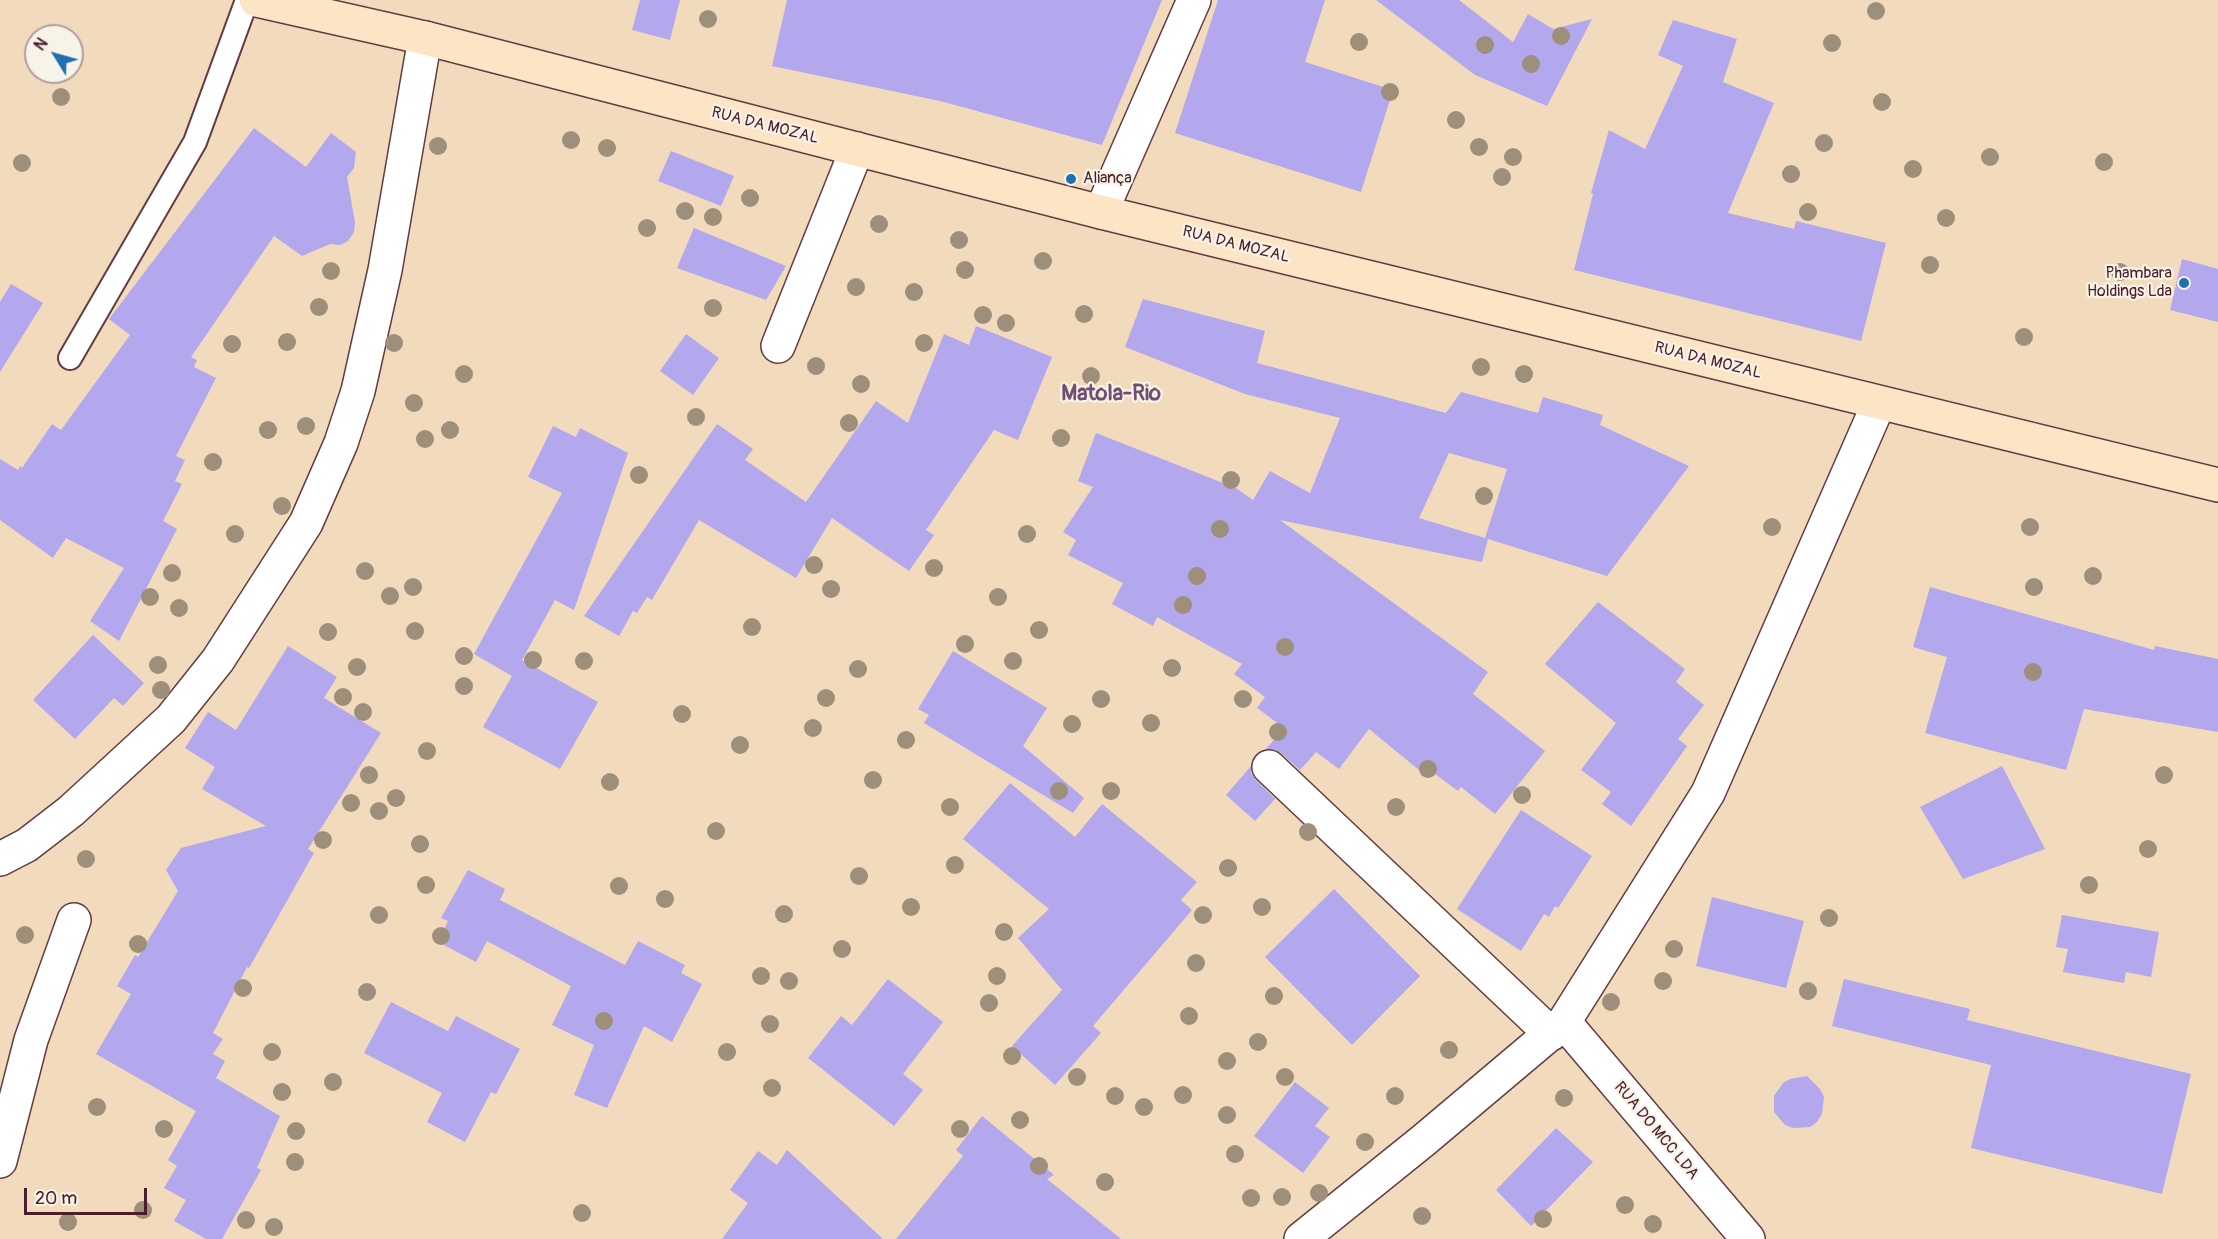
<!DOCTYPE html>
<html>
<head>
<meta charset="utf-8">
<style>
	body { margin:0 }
	#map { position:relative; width:2218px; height:1239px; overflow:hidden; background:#f1dbbc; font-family:Pangolin,sans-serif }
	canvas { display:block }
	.north { position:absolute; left:24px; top:24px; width:60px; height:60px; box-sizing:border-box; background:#f7f3e8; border:2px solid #b29e9c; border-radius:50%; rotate:307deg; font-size:16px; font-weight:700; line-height:24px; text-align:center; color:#4a1f2b }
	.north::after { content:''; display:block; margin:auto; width:21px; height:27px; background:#1f6fb2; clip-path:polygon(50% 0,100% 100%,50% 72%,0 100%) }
	.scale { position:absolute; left:24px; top:1188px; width:123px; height:27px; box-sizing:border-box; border:3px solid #4a1f2b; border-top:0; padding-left:8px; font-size:18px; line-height:21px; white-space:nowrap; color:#4a1f2b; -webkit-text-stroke:4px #f7f3e8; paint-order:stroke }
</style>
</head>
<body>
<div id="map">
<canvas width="2218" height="1239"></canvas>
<div class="north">N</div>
<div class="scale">20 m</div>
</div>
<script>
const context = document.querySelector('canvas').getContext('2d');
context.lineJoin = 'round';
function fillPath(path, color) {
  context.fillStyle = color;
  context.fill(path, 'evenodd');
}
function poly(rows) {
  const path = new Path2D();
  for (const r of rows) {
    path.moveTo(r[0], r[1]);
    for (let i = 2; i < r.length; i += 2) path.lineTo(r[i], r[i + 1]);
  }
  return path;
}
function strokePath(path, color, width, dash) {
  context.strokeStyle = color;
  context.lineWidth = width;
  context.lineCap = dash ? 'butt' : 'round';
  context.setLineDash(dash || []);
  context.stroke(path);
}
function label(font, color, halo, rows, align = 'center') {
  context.font = font + ' Pangolin,sans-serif';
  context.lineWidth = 4.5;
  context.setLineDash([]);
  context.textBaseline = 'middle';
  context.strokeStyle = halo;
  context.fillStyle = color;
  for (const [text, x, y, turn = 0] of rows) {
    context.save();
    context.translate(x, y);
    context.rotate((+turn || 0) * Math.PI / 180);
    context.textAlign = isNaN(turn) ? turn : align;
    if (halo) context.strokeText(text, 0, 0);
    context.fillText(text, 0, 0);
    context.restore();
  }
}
fillPath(poly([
	[640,0,680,0,670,40,632,30],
	[787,0,1162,0,1102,145,940,101,772,66],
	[1218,0,1325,0,1305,62,1393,90,1361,192,1175,133],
	[1376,0,1459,0,1513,42,1528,14,1553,29,1592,19,1547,106,1475,75],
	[1673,20,1737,39,1723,82,1774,103,1728,213,1794,229,1796,221,1886,243,1861,341,1574,270,1593,194,1591,193,1609,130,1645,149,1683,66,1658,55],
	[254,128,306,167,331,133,356,152,354,168,347,177,355,222,354,232,348,241,340,245,330,244,302,256,274,236,191,357,197,360,194,367,216,378,176,456,185,460,175,481,182,484,163,521,177,529,119,641,90,621,124,568,66,538,53,558,0,520,0,459,18,470,20,466,22,468,52,424,61,430,130,335,109,319],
	[671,151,734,176,721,206,658,181],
	[694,228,786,266,766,300,677,268],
	[2182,259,2218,269,2218,322,2170,310],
	[11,284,43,303,0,372,0,302],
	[1143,299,1265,331,1257,363,1446,413,1461,392,1538,413,1543,397,1603,415,1600,425,1689,466,1607,576,1488,539,1482,562,1280,520,1488,672,1473,694,1545,751,1495,814,1461,787,1458,791,1423,765,1419,770,1369,729,1339,769,1316,752,1300,770,1281,753,1274,749,1266,749,1284,728,1257,708,1265,697,1234,674,1242,664,1157,617,1153,626,1112,604,1123,583,1068,555,1076,540,1063,532,1093,487,1078,481,1096,433,1236,488,1253,500,1270,471,1310,493,1340,418,1245,394,1125,347],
	[1449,453,1507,469,1485,538,1419,518],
	[976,326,1052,357,1018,440,994,430,926,530,934,535,909,571,832,518,796,578,699,520,652,600,647,597,637,613,633,611,619,636,584,616,717,424,753,449,745,460,806,502,876,401,908,423,944,334,969,345],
	[686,334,719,358,693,395,660,371],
	[553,426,576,437,580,428,628,453,574,610,555,600,522,660,598,702,560,769,483,727,512,676,474,654,562,493,528,477],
	[1930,587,2154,650,2155,646,2218,659,2218,732,2084,709,2066,770,1925,733,1947,657,1913,647],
	[1598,602,1685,669,1676,682,1704,705,1678,739,1687,746,1631,826,1602,804,1611,792,1581,770,1616,723,1545,664],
	[93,635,144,683,123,706,114,698,75,739,33,700],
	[288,646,337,677,324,698,381,733,308,849,314,853,249,968,247,967,213,1033,223,1039,213,1054,225,1061,216,1078,280,1116,257,1168,261,1170,222,1239,206,1239,174,1221,186,1200,164,1188,177,1166,168,1160,196,1111,96,1054,131,994,117,986,135,955,138,957,178,891,166,870,181,848,266,826,202,789,215,767,185,748,208,712,236,730],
	[953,651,1047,708,1023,746,1084,798,1073,813,924,723,929,715,918,709],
	[1251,766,1251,773,1256,780,1275,799,1255,821,1226,795],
	[2002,766,2045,849,1963,879,1920,807],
	[1010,783,1075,837,1102,804,1197,882,1181,900,1192,910,1093,1026,1101,1033,1055,1085,1012,1046,1062,990,1018,938,1049,909,963,839],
	[1521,810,1592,856,1558,908,1555,906,1549,917,1544,914,1521,951,1457,909],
	[468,870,505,889,500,900,625,965,638,941,685,965,681,973,702,984,672,1042,644,1026,607,1108,574,1095,594,1045,552,1025,571,986,487,941,476,962,438,942,448,921,441,918],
	[1334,889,1420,976,1352,1045,1265,957],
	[1712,897,1804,921,1786,988,1696,966],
	[2062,915,2159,932,2151,977,2126,972,2124,983,2063,972,2068,949,2056,947],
	[888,979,943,1022,903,1074,923,1090,894,1126,808,1058,841,1016,852,1025],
	[1844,979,1970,1009,1967,1020,2191,1074,2162,1194,1971,1148,1991,1065,1832,1026],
	[391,1002,448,1031,456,1016,520,1049,496,1094,491,1092,465,1142,427,1122,442,1093,364,1053],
	[1807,1076,1820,1089,1824,1097,1822,1114,1817,1122,1810,1127,1793,1128,1785,1125,1774,1112,1774,1096,1783,1083,1790,1079],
	[1295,1082,1329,1108,1315,1126,1330,1137,1303,1173,1254,1136],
	[982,1116,1054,1175,1047,1179,1121,1239,896,1239,963,1156,956,1150],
	[1556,1128,1593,1162,1531,1226,1496,1190],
	[787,1150,883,1239,722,1239,748,1203,730,1190,758,1151,777,1165]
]), '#b3a7ee');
const service = poly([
	[70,358,195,142,247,0]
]);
const minor = poly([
	[1101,212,1194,0],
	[778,346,857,149],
	[1269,767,1551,1034],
	[0,859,27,845,71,811,171,719,218,660,306,523,341,443,358,391,385,270,425,38],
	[1564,1022,1748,1239],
	[0,1161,31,1040,74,920],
	[1301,1239,1424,1140,1564,1022,1708,793,1879,403]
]);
const secondary = poly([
	[256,0,425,38,1101,212,2218,485]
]);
strokePath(service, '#633b41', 26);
strokePath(minor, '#633b41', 36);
strokePath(secondary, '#633b41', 36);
strokePath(service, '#fff', 22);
strokePath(minor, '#fff', 33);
strokePath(secondary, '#fce5c4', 33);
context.fillStyle = '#9e8f7b';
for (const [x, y] of [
	[1876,11],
	[708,19],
	[1561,36],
	[1359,42],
	[1832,43],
	[1485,45],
	[1531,64],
	[1390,92],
	[61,97],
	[1882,102],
	[1456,120],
	[571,140],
	[1824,143],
	[438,146],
	[1479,147],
	[607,148],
	[1513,157],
	[1990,157],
	[2104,162],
	[22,163],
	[1913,169],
	[1791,174],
	[1502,177],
	[750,198],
	[685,211],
	[1808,212],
	[713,217],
	[1946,218],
	[879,224],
	[647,228],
	[959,240],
	[1043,261],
	[1930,265],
	[965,270],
	[331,271],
	[2120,272],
	[856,287],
	[914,292],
	[319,307],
	[713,308],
	[1084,314],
	[983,315],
	[1006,323],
	[2024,337],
	[287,342],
	[394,343],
	[924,343],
	[232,344],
	[816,366],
	[1481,367],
	[464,374],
	[1524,374],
	[1091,376],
	[861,384],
	[414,403],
	[696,417],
	[849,423],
	[306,426],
	[268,430],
	[450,430],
	[1061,438],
	[425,439],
	[213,462],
	[639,475],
	[1231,480],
	[1484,496],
	[282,506],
	[1772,527],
	[2030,527],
	[1220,529],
	[235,534],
	[1027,534],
	[814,565],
	[934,568],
	[365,571],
	[172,573],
	[1197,576],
	[2093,576],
	[413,587],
	[2034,587],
	[831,589],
	[390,596],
	[150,597],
	[998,597],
	[1183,605],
	[179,608],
	[752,627],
	[1039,630],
	[415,631],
	[328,632],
	[965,644],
	[1285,647],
	[464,656],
	[533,660],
	[584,661],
	[1013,661],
	[158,665],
	[357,667],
	[1172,668],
	[858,669],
	[2033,672],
	[464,686],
	[161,690],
	[343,697],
	[826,698],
	[1101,699],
	[1243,699],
	[363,712],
	[682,714],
	[1151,723],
	[1072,724],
	[813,728],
	[1278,732],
	[906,740],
	[740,745],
	[427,751],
	[1428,769],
	[369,775],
	[2164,775],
	[873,780],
	[610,782],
	[1059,791],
	[1111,791],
	[1522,795],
	[396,798],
	[351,803],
	[950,807],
	[1396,807],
	[379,811],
	[716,831],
	[1308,832],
	[323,840],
	[420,844],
	[2148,849],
	[86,859],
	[955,865],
	[1228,868],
	[859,876],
	[426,885],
	[2089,885],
	[619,886],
	[665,899],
	[911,907],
	[1262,907],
	[784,914],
	[379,915],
	[1203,915],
	[1829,918],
	[1004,932],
	[25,935],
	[441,936],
	[138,944],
	[842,949],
	[1674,949],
	[1196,963],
	[761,976],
	[997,976],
	[789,981],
	[1663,981],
	[243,988],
	[1808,991],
	[367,992],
	[1274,996],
	[1611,1002],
	[989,1003],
	[1189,1016],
	[604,1021],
	[770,1024],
	[1258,1042],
	[1449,1050],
	[272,1052],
	[727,1052],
	[1012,1056],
	[1227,1061],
	[1077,1077],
	[1285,1077],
	[333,1082],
	[772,1088],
	[282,1092],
	[1183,1095],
	[1115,1096],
	[1395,1096],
	[1564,1098],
	[97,1107],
	[1144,1107],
	[1227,1115],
	[1020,1120],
	[164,1129],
	[960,1129],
	[296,1131],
	[1365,1142],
	[1235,1154],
	[295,1162],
	[1039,1166],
	[1105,1182],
	[1319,1193],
	[1282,1197],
	[1251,1198],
	[1625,1205],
	[143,1210],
	[582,1213],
	[1422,1216],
	[1543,1219],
	[246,1220],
	[68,1222],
	[1653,1224],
	[274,1227]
]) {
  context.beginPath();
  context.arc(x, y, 9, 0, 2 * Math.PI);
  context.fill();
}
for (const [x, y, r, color] of [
	[1071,179,6,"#1f6fb2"],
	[2184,283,6,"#1f6fb2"]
]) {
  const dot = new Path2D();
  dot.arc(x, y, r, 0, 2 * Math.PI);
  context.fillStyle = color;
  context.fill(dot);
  strokePath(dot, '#f7f3e8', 2);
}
label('16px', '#4a1f2b', '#f7f3e8', [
	["RUA DA MOZAL",765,126,14],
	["RUA DA MOZAL",1236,245,14],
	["RUA DA MOZAL",1708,361,14],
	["RUA DO MCC LDA",1656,1131,50]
]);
label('16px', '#4a1f2b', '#f7f3e8', [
	["Aliança",1083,179],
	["Phambara",2172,274,"right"],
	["Holdings Lda",2172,292,"right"]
], 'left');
label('bold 22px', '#6f4f6f', '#f7f3e8', [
	["Matola-Rio",1111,394]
]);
</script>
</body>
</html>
